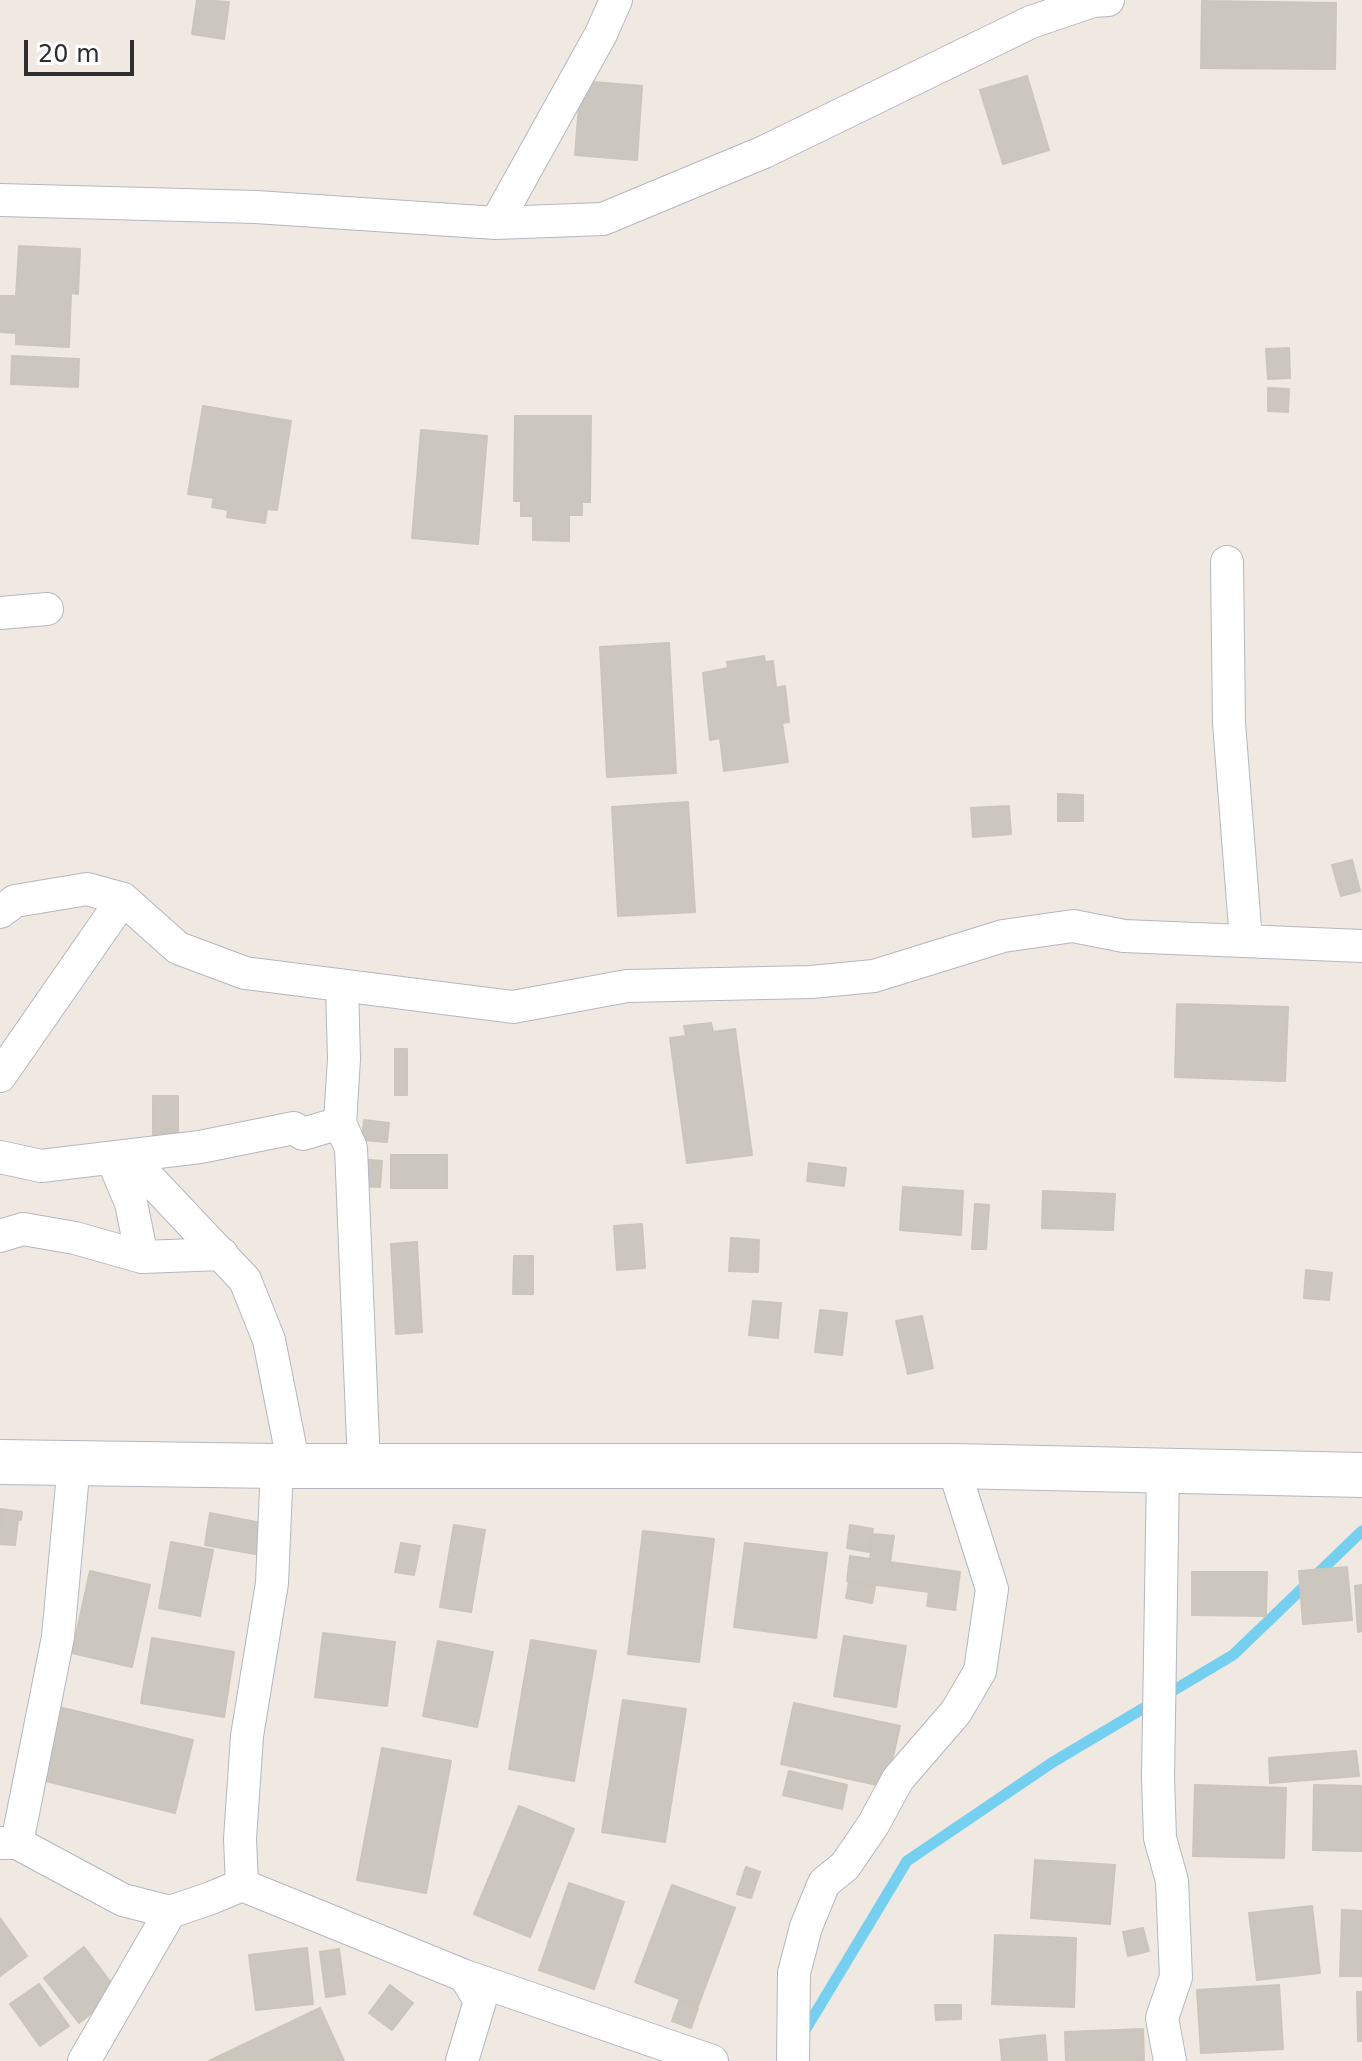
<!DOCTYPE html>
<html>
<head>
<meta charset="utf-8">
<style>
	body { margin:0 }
	#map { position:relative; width:1362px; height:2061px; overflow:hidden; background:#efe9e1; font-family:"DejaVu Sans",sans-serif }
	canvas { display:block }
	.scale { position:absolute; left:24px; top:40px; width:110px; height:36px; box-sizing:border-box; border:4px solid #2e2e2e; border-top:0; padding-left:10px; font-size:24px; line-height:28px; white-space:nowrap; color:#2e2e2e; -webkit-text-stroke:6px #fff; paint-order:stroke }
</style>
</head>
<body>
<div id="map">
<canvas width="1362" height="2061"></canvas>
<div class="scale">20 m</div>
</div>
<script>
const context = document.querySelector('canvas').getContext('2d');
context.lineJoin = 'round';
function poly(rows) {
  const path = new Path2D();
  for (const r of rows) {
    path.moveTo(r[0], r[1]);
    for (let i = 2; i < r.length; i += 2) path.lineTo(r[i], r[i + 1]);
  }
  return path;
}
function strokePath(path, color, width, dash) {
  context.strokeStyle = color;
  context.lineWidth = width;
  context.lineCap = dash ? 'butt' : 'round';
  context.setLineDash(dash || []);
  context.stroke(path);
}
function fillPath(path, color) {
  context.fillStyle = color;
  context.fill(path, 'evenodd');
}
strokePath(poly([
	[801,2037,907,1861,1053,1762,1233,1655,1362,1531]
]), '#75cff0', 11);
const building = poly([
	[197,0,229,2,224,39,192,34,197,0],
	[1202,1,1336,3,1335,69,1201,68,1202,1],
	[1027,76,1049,150,1003,164,980,90,1027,76],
	[581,81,642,86,637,160,575,155,581,81],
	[19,246,80,249,78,294,71,293,69,347,16,344,16,333,0,332,0,296,16,296,19,246],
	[1289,348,1290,378,1268,379,1266,349,1289,348],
	[12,356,79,359,78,387,11,384,12,356],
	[1268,388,1289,389,1288,412,1268,411,1268,388],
	[203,406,291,421,277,510,267,509,265,523,227,517,228,510,212,507,214,498,188,494,203,406],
	[515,416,591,416,590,502,582,502,582,515,569,515,569,541,533,540,533,516,521,516,521,501,514,501,515,416],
	[421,430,487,436,478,544,412,538,421,430],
	[669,643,676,773,607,777,600,647,669,643],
	[764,656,765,662,773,661,776,688,785,686,789,722,782,723,788,762,724,771,720,738,710,740,703,673,728,668,727,662,764,656],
	[1058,794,1083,795,1083,821,1058,821,1058,794],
	[688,802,695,912,618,916,612,807,688,802],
	[1009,806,1011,834,973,837,971,808,1009,806],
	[1352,860,1360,891,1341,896,1332,865,1352,860],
	[1177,1004,1288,1007,1285,1081,1175,1077,1177,1004],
	[711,1023,713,1032,735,1029,752,1155,687,1163,670,1038,686,1036,684,1026,711,1023],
	[395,1049,407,1049,407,1095,395,1095,395,1049],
	[153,1096,178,1096,178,1149,153,1150,153,1096],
	[364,1120,389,1123,387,1142,362,1140,364,1120],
	[391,1155,447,1155,447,1188,391,1188,391,1155],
	[359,1159,382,1161,380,1187,357,1186,359,1159],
	[809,1163,846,1168,844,1186,807,1181,809,1163],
	[903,1187,963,1191,961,1235,900,1230,903,1187],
	[1043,1191,1115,1194,1113,1230,1042,1228,1043,1191],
	[975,1204,989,1205,986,1249,972,1249,975,1204],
	[642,1224,645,1268,617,1270,614,1226,642,1224],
	[731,1238,759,1240,758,1272,729,1271,731,1238],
	[417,1242,422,1332,396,1334,391,1244,417,1242],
	[514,1256,533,1256,533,1294,513,1294,514,1256],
	[1306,1270,1332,1273,1329,1300,1304,1298,1306,1270],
	[753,1301,781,1303,778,1338,749,1335,753,1301],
	[820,1310,847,1313,842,1355,815,1352,820,1310],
	[922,1316,933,1368,908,1374,896,1321,922,1316],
	[1,1509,22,1512,21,1520,18,1520,15,1545,0,1544,1,1509],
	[210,1513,271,1525,266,1556,205,1545,210,1513],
	[454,1525,485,1530,471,1612,440,1607,454,1525],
	[850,1525,873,1529,869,1552,847,1548,850,1525],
	[643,1531,714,1539,699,1662,628,1654,643,1531],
	[873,1534,894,1536,890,1562,960,1572,955,1610,927,1606,929,1592,847,1581,850,1556,870,1559,873,1534],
	[171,1542,213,1550,200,1616,159,1608,171,1542],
	[401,1543,420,1546,414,1575,395,1572,401,1543],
	[745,1543,827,1553,816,1638,734,1627,745,1543],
	[1347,1567,1352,1620,1303,1624,1299,1571,1347,1567],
	[90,1571,150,1585,132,1667,72,1653,90,1571],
	[1192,1572,1267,1572,1266,1616,1192,1615,1192,1572],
	[849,1582,875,1587,872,1603,846,1598,849,1582],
	[1362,1585,1362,1631,1358,1632,1355,1586,1362,1585],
	[323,1633,395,1642,387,1706,315,1697,323,1633],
	[844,1636,906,1646,896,1707,834,1696,844,1636],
	[152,1638,234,1652,224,1717,141,1703,152,1638],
	[531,1640,596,1651,574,1781,509,1769,531,1640],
	[438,1641,493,1652,477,1727,423,1716,438,1641],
	[623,1700,686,1709,665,1842,602,1832,623,1700],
	[794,1703,900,1726,886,1787,781,1764,794,1703],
	[59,1707,193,1740,175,1813,42,1780,59,1707],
	[382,1748,451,1761,426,1893,357,1880,382,1748],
	[1356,1751,1359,1776,1270,1783,1269,1758,1356,1751],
	[789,1771,847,1785,842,1809,783,1795,789,1771],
	[1195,1785,1286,1788,1284,1858,1193,1856,1195,1785],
	[1314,1785,1362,1786,1362,1851,1313,1850,1314,1785],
	[519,1806,574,1829,530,1937,474,1914,519,1806],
	[1035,1860,1115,1865,1110,1924,1031,1918,1035,1860],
	[746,1867,760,1872,751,1898,737,1894,746,1867],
	[569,1883,624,1902,594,1989,539,1970,569,1883],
	[672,1885,735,1908,698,2006,635,1982,672,1885],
	[1312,1906,1320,1973,1257,1980,1249,1913,1312,1906],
	[1342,1910,1362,1911,1362,1976,1340,1976,1342,1910],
	[0,1918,27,1956,0,1976,0,1918],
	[1143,1928,1149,1951,1128,1956,1123,1932,1143,1928],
	[995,1935,1076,1938,1074,2007,992,2004,995,1935],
	[84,1947,118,1992,79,2023,44,1978,84,1947],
	[307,1948,313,2004,256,2010,249,1955,307,1948],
	[339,1949,345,1994,326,1997,320,1952,339,1949],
	[39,1984,69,2026,40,2046,10,2004,39,1984],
	[390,1985,413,2003,392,2030,369,2013,390,1985],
	[1279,1985,1283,2049,1201,2053,1197,1990,1279,1985],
	[1357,1992,1362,1992,1362,2041,1358,2041,1357,1992],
	[679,2001,698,2008,691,2028,672,2021,679,2001],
	[935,2005,961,2005,961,2019,936,2020,935,2005],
	[320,2008,344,2061,209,2061,320,2008],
	[1143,2029,1144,2061,1066,2061,1065,2032,1143,2029],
	[1045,2035,1047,2061,1002,2061,1000,2040,1045,2035]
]);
fillPath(building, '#cbc7bf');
strokePath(building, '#cbc5ba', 2);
const street = poly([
	[0,200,256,207,496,223,603,219,764,152,1031,22,1093,1,1108,0],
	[496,223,601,34,616,0],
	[1227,562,1229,723,1246,941],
	[0,613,47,609],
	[0,912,15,901,87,889,123,899,178,948,245,973,513,1007,627,986,811,982,874,976,1003,936,1073,926,1124,936,1362,946],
	[342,986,344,1059,340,1123,351,1148,364,1465],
	[0,1076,123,899],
	[128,1156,245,1280,269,1340,294,1466],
	[0,1157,41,1166,200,1147,294,1128,303,1134,340,1123],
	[112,1158,131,1203,142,1257],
	[0,1236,23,1229,75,1238,142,1257,222,1254],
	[1163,1471,1158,1778,1160,1838,1172,1881,1176,1977,1162,2018,1170,2061],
	[0,1843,17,1843,123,1900,170,1912,211,1898,242,1885,465,1976,712,2061],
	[17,1843,58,1637,74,1463],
	[242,1885,240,1839,247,1736,272,1583,277,1466],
	[84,2061,170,1912],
	[462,2061,480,2001,465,1976],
	[793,2061,794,1973,806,1927,824,1883,845,1866,873,1825,898,1779,956,1712,980,1671,992,1589,953,1466]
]);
const secondary = poly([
	[0,1462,277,1466,953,1466,1362,1475]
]);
strokePath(street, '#b4b7c1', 34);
strokePath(secondary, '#b4b7c1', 46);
strokePath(street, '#fff', 32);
strokePath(secondary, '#fff', 44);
</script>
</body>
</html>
